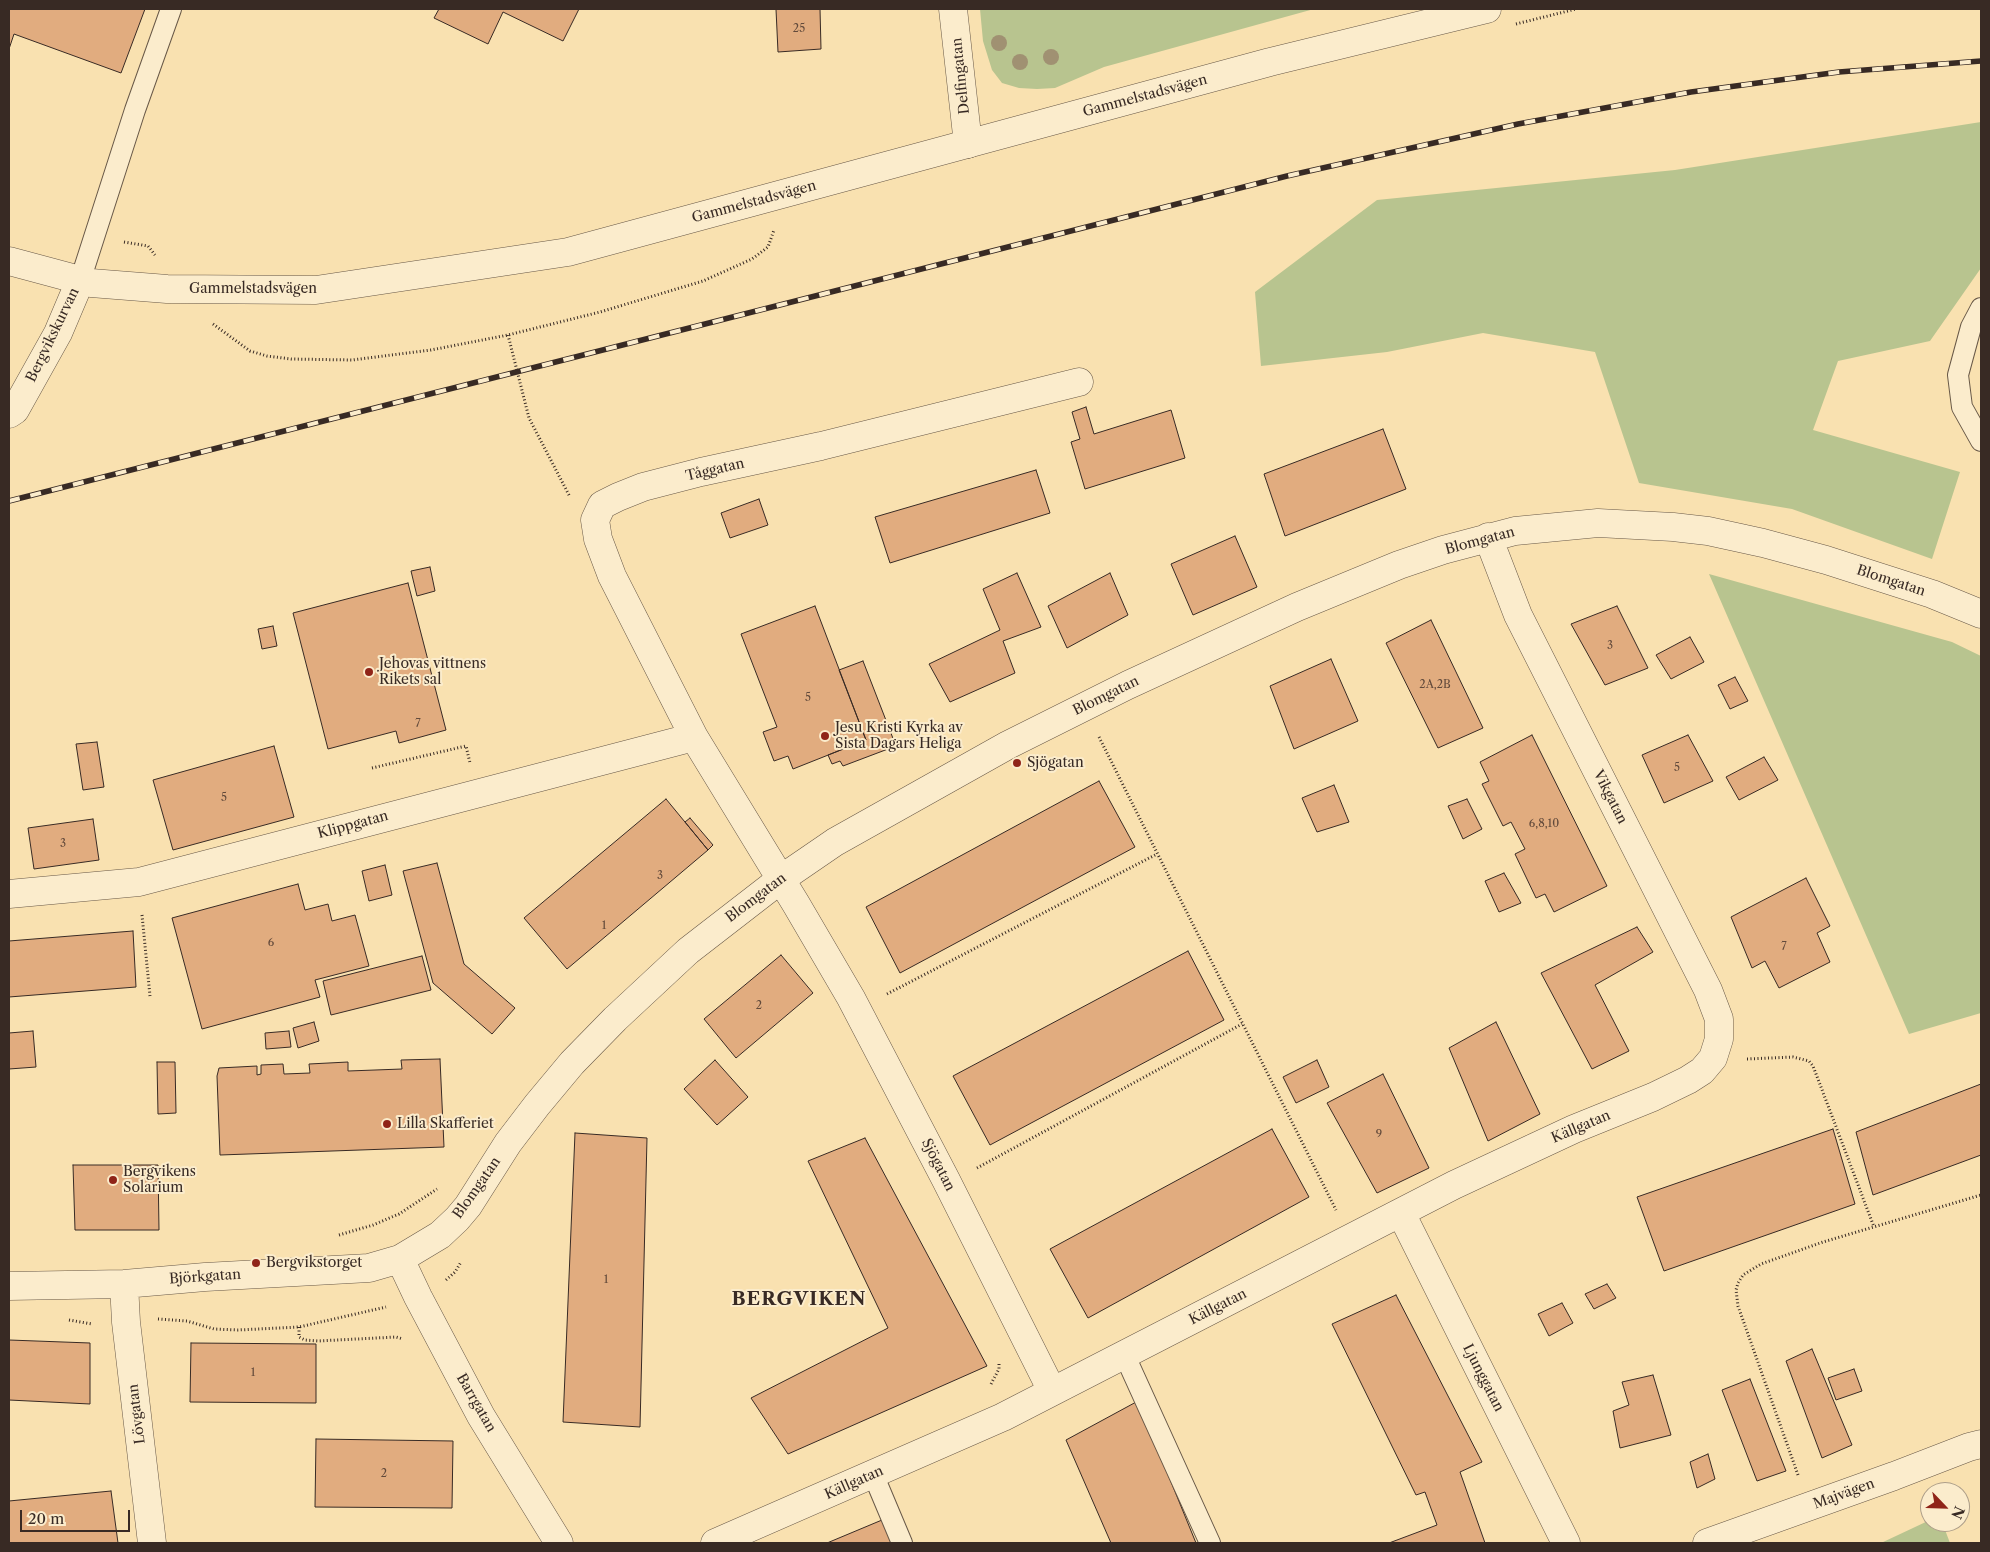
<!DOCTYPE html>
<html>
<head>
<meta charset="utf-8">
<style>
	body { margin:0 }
	#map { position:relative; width:1990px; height:1552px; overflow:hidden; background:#f9e1b0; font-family:"Libre Caslon Text",serif }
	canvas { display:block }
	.frame { position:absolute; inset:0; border:10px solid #382a24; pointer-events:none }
	.north { position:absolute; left:1920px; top:1482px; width:50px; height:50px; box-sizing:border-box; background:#fbeccc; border:1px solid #ad9e89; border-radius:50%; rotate:114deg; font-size:14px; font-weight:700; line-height:20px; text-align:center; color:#382a24 }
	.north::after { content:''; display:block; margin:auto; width:18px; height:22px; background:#8f2418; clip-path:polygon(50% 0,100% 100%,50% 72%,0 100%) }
	.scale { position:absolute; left:20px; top:1510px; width:110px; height:22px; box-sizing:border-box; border:2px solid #382a24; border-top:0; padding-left:6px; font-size:15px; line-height:18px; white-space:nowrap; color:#382a24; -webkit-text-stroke:4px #fbeccc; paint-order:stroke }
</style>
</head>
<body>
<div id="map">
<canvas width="1990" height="1552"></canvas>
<div class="frame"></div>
<div class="north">N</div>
<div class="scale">20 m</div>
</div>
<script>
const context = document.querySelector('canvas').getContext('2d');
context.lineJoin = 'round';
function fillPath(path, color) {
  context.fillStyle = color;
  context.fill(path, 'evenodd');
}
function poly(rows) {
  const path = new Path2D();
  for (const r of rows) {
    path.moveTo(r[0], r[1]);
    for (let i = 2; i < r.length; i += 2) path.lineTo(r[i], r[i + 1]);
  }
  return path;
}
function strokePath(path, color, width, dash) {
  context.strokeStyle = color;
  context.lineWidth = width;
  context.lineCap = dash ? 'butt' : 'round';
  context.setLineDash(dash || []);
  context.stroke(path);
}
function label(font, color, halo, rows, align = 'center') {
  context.font = font + ' "Libre Caslon Text",serif';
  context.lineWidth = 4;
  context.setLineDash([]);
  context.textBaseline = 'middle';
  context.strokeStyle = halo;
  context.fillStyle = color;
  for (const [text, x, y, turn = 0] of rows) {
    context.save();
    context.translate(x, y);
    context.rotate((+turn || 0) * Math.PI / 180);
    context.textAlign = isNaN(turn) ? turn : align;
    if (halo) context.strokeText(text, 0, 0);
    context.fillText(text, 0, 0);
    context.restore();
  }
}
fillPath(poly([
	[980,9,1314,9,1104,67,1055,88,1037,89,1019,88,1002,83,992,70,983,41],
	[1981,122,1981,268,1930,341,1838,361,1813,430,1960,472,1932,559,1792,509,1639,483,1595,352,1483,333,1387,352,1261,366,1255,292,1377,200,1675,170],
	[1709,574,1952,642,1981,656,1981,1013,1909,1034],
	[1930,1520,1930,1522,1942,1522,1950,1543,1881,1543]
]), '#b8c48f');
const building = poly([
	[9,9,145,9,121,73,14,34,9,49,9,9],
	[439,9,579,9,563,41,503,12,488,44,434,18,439,9],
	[776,9,820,9,821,49,778,52,776,9],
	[1086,407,1094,434,1171,410,1185,458,1085,489,1071,442,1080,439,1072,412,1086,407],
	[1383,429,1406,489,1285,536,1264,474,1383,429],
	[1036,470,1050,513,890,563,875,517,1036,470],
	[759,499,768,525,730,538,721,513,759,499],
	[1235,536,1257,587,1193,615,1171,564,1235,536],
	[430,567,435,591,417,596,411,571,430,567],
	[1017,573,1041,627,1003,641,1015,673,950,702,929,664,1000,630,983,589,1017,573],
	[1110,573,1128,615,1067,648,1048,606,1110,573],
	[408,583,446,730,399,743,396,731,328,749,293,613,408,583],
	[815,606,866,740,793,769,788,756,774,761,763,732,777,727,741,634,815,606],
	[1617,606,1648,668,1605,685,1571,624,1617,606],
	[1431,620,1483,728,1438,748,1386,643,1431,620],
	[273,626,277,646,262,649,258,629,273,626],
	[1690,637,1704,662,1671,679,1656,655,1690,637],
	[1331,659,1358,721,1294,749,1270,686,1331,659],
	[863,661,894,741,886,744,888,749,843,766,840,761,832,764,828,755,866,740,839,670,863,661],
	[1735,677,1748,701,1730,709,1718,685,1735,677],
	[1532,735,1607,886,1554,912,1545,894,1536,898,1515,854,1525,849,1511,822,1503,826,1482,784,1489,781,1480,762,1532,735],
	[1688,735,1713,781,1664,803,1642,755,1688,735],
	[97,742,104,787,83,790,76,744,97,742],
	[274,746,294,817,173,850,153,780,274,746],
	[1764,757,1778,780,1739,800,1726,777,1764,757],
	[1099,781,1135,847,900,973,866,907,1099,781],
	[1334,785,1349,822,1317,832,1302,798,1334,785],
	[666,799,708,850,567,969,524,918,666,799],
	[1467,799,1482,829,1463,839,1448,806,1467,799],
	[690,818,713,845,708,850,685,822,690,818],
	[93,819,99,860,34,869,28,828,93,819],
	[437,863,464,964,515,1008,492,1034,433,983,403,871,437,863],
	[385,865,392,895,369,901,362,871,385,865],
	[1504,873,1521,903,1499,912,1485,881,1504,873],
	[1806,878,1830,926,1817,933,1830,962,1779,988,1765,961,1752,968,1731,917,1806,878],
	[298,884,305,910,328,904,332,921,355,915,369,966,315,980,320,997,202,1029,172,918,298,884],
	[1637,927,1653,952,1595,985,1629,1051,1592,1069,1541,973,1637,927],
	[133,931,136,987,9,997,9,941,133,931],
	[1188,951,1224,1020,990,1145,953,1076,1188,951],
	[781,955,813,993,736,1058,704,1019,781,955],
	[422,956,431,990,331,1015,323,981,422,956],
	[314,1022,319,1041,298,1048,293,1028,314,1022],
	[1496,1022,1540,1114,1488,1141,1449,1048,1496,1022],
	[33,1031,36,1067,9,1069,9,1033,33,1031],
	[289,1031,291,1047,266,1049,265,1033,289,1031],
	[440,1059,444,1147,220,1155,217,1076,219,1068,257,1066,257,1075,261,1074,261,1065,283,1064,284,1074,310,1073,309,1064,348,1062,348,1071,402,1069,401,1060,440,1059],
	[715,1060,748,1097,717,1125,684,1089,715,1060],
	[1317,1060,1329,1087,1296,1103,1283,1077,1317,1060],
	[157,1062,175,1062,176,1113,158,1114,157,1062],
	[1383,1074,1429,1168,1377,1193,1327,1103,1383,1074],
	[1981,1084,1981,1155,1873,1195,1856,1132,1981,1084],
	[1272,1129,1309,1197,1088,1318,1050,1249,1272,1129],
	[1833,1129,1855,1204,1664,1271,1637,1197,1833,1129],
	[575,1133,647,1138,640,1427,563,1422,575,1133],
	[865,1138,987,1366,788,1454,751,1398,888,1328,808,1161,865,1138],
	[73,1165,158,1165,159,1230,75,1230,73,1165],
	[1607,1284,1616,1298,1594,1309,1585,1294,1607,1284],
	[1396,1295,1482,1462,1460,1472,1485,1543,1389,1543,1437,1525,1425,1492,1416,1495,1332,1324,1396,1295],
	[1562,1303,1573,1323,1549,1336,1538,1314,1562,1303],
	[9,1340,90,1343,90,1404,9,1400,9,1340],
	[191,1343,316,1344,316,1403,190,1402,191,1343],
	[1812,1349,1852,1445,1822,1458,1786,1361,1812,1349],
	[1854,1369,1862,1391,1836,1400,1828,1378,1854,1369],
	[1653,1375,1671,1435,1620,1448,1613,1411,1629,1405,1622,1382,1653,1375],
	[1750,1379,1786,1471,1757,1481,1722,1390,1750,1379],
	[1138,1401,1196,1543,1111,1543,1066,1440,1138,1401],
	[316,1439,453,1441,452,1508,315,1507,316,1439],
	[1708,1454,1715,1479,1697,1488,1690,1462,1708,1454],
	[111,1491,118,1543,9,1543,9,1501,111,1491],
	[882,1520,892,1543,827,1543,882,1520]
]);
fillPath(building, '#e1ac7f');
strokePath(building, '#382a24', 1);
const service = poly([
	[80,281,135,110,171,9],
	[1981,308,1971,327,1958,375,1962,407,1981,441],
	[1125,1356,1210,1543],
	[873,1474,902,1543]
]);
const minor = poly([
	[953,9,968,144],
	[9,414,15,410,58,333,80,281],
	[9,894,139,882,694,737],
	[1401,1213,1566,1543],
	[400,1259,418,1297,481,1416,559,1543],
	[124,1284,126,1322,152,1543],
	[9,1286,124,1284,205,1277,369,1268,400,1259,440,1235,457,1219,468,1206,508,1143,537,1105,572,1063,615,1019,688,951,781,879,835,842,1008,745,1128,685,1297,607,1399,565,1443,550,1515,531,1598,523,1673,527,1708,531,1763,543,1826,560,1932,594,1981,614],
	[1052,1391,946,1180,851,998,796,904,694,737,612,576,598,539,595,520,602,505,618,497,643,487,701,472,821,446,1079,382],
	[715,1543,1003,1417,1454,1185,1574,1129,1653,1097,1688,1080,1702,1071,1713,1058,1719,1039,1719,1019,1708,990,1518,615,1488,537],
	[1707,1543,1894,1476,1969,1447,1981,1444]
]);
const tertiary = poly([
	[9,261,91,283,167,289,316,290,568,252,1270,62,1487,9]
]);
strokePath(service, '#685847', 22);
strokePath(minor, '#685847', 29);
strokePath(tertiary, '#685847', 29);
strokePath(poly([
	[1516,24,1576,9],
	[124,242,148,246,155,255],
	[213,324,250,351,267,356,291,359,352,360,431,350,508,335,600,312,703,281,752,259,768,247,774,230],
	[508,335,529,418,570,497],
	[1099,737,1336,1210],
	[372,768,466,746,470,763],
	[142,915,150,996],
	[887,994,1157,854],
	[1747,1059,1793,1057,1809,1061,1813,1066,1874,1227],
	[977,1168,1242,1024],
	[339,1235,373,1225,399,1214,437,1189],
	[446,1280,455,1272,461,1262],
	[158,1319,187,1321,214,1329,238,1330,299,1327,386,1307],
	[69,1320,92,1324],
	[299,1327,299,1337,305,1340,318,1341,396,1337,403,1339],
	[991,1384,999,1369,999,1362],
	[1798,1475,1738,1306,1736,1290,1738,1283,1743,1275,1761,1264,1823,1242,1981,1195]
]), '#382a24', 3, [1, 2.5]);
strokePath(service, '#fbeccc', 20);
strokePath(minor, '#fbeccc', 28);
strokePath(tertiary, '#fbeccc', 28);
const rail = poly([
	[9,501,1287,176,1518,124,1691,92,1839,72,1981,61]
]);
strokePath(rail, '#382a24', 5.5);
strokePath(rail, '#fbeccc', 4, [11]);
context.fillStyle = '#a09172';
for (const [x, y] of [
	[999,43],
	[1051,57],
	[1020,62]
]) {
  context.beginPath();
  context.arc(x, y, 8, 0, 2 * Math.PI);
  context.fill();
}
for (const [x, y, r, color] of [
	[369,672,5,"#8f2418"],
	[825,736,5,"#8f2418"],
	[1017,763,5,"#8f2418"],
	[387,1124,5,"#8f2418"],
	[113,1180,5,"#8f2418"],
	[256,1263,5,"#8f2418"]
]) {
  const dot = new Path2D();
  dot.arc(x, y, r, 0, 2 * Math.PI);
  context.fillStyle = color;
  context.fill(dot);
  strokePath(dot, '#fbeccc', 2);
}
label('11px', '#624a3b', null, [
	["25",799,29],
	["3",1610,646],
	["2A,2B",1435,685],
	["5",808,698],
	["7",418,724],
	["5",1677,768],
	["5",224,798],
	["6,8,10",1544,824],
	["3",63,844],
	["3",660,876],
	["1",604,926],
	["6",271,943],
	["7",1784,947],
	["2",759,1006],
	["9",1379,1135],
	["1",606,1280],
	["1",253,1373],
	["2",384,1474]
]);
label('14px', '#382a24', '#fbeccc', [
	["Delfingatan",961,76,-96],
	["Gammelstadsvägen",1145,96,-15],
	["Gammelstadsvägen",754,202,-15],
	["Gammelstadsvägen",253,289],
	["Bergvikskurvan",53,335,-64],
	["Tåggatan",715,470,-13],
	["Blomgatan",1480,541,-15],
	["Blomgatan",1891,581,18],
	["Blomgatan",1106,696,-26],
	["Vikgatan",1610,797,63],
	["Klippgatan",353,825,-15],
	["Blomgatan",756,898,-37],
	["Källgatan",1581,1127,-23],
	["Sjögatan",938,1165,63],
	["Blomgatan",477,1188,-55],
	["Björkgatan",205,1277,-4],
	["Källgatan",1218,1307,-27],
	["Ljunggatan",1483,1378,63],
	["Barrgatan",476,1403,60],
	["Lövgatan",137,1414,-97],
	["Källgatan",854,1483,-24],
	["Majvägen",1844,1494,-20]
]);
label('14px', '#382a24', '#fbeccc', [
	["Jehovas vittnens",379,664],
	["Rikets sal",379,680],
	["Jesu Kristi Kyrka av",835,728],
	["Sista Dagars Heliga",835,744],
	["Sjögatan",1027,763],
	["Lilla Skafferiet",397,1124],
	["Bergvikens",123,1172],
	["Solarium",123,1188],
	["Bergvikstorget",266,1263]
], 'left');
context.letterSpacing = '1px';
label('bold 19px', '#382a24', '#fbeccc', [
	["BERGVIKEN",799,1300]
]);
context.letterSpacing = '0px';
</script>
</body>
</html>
